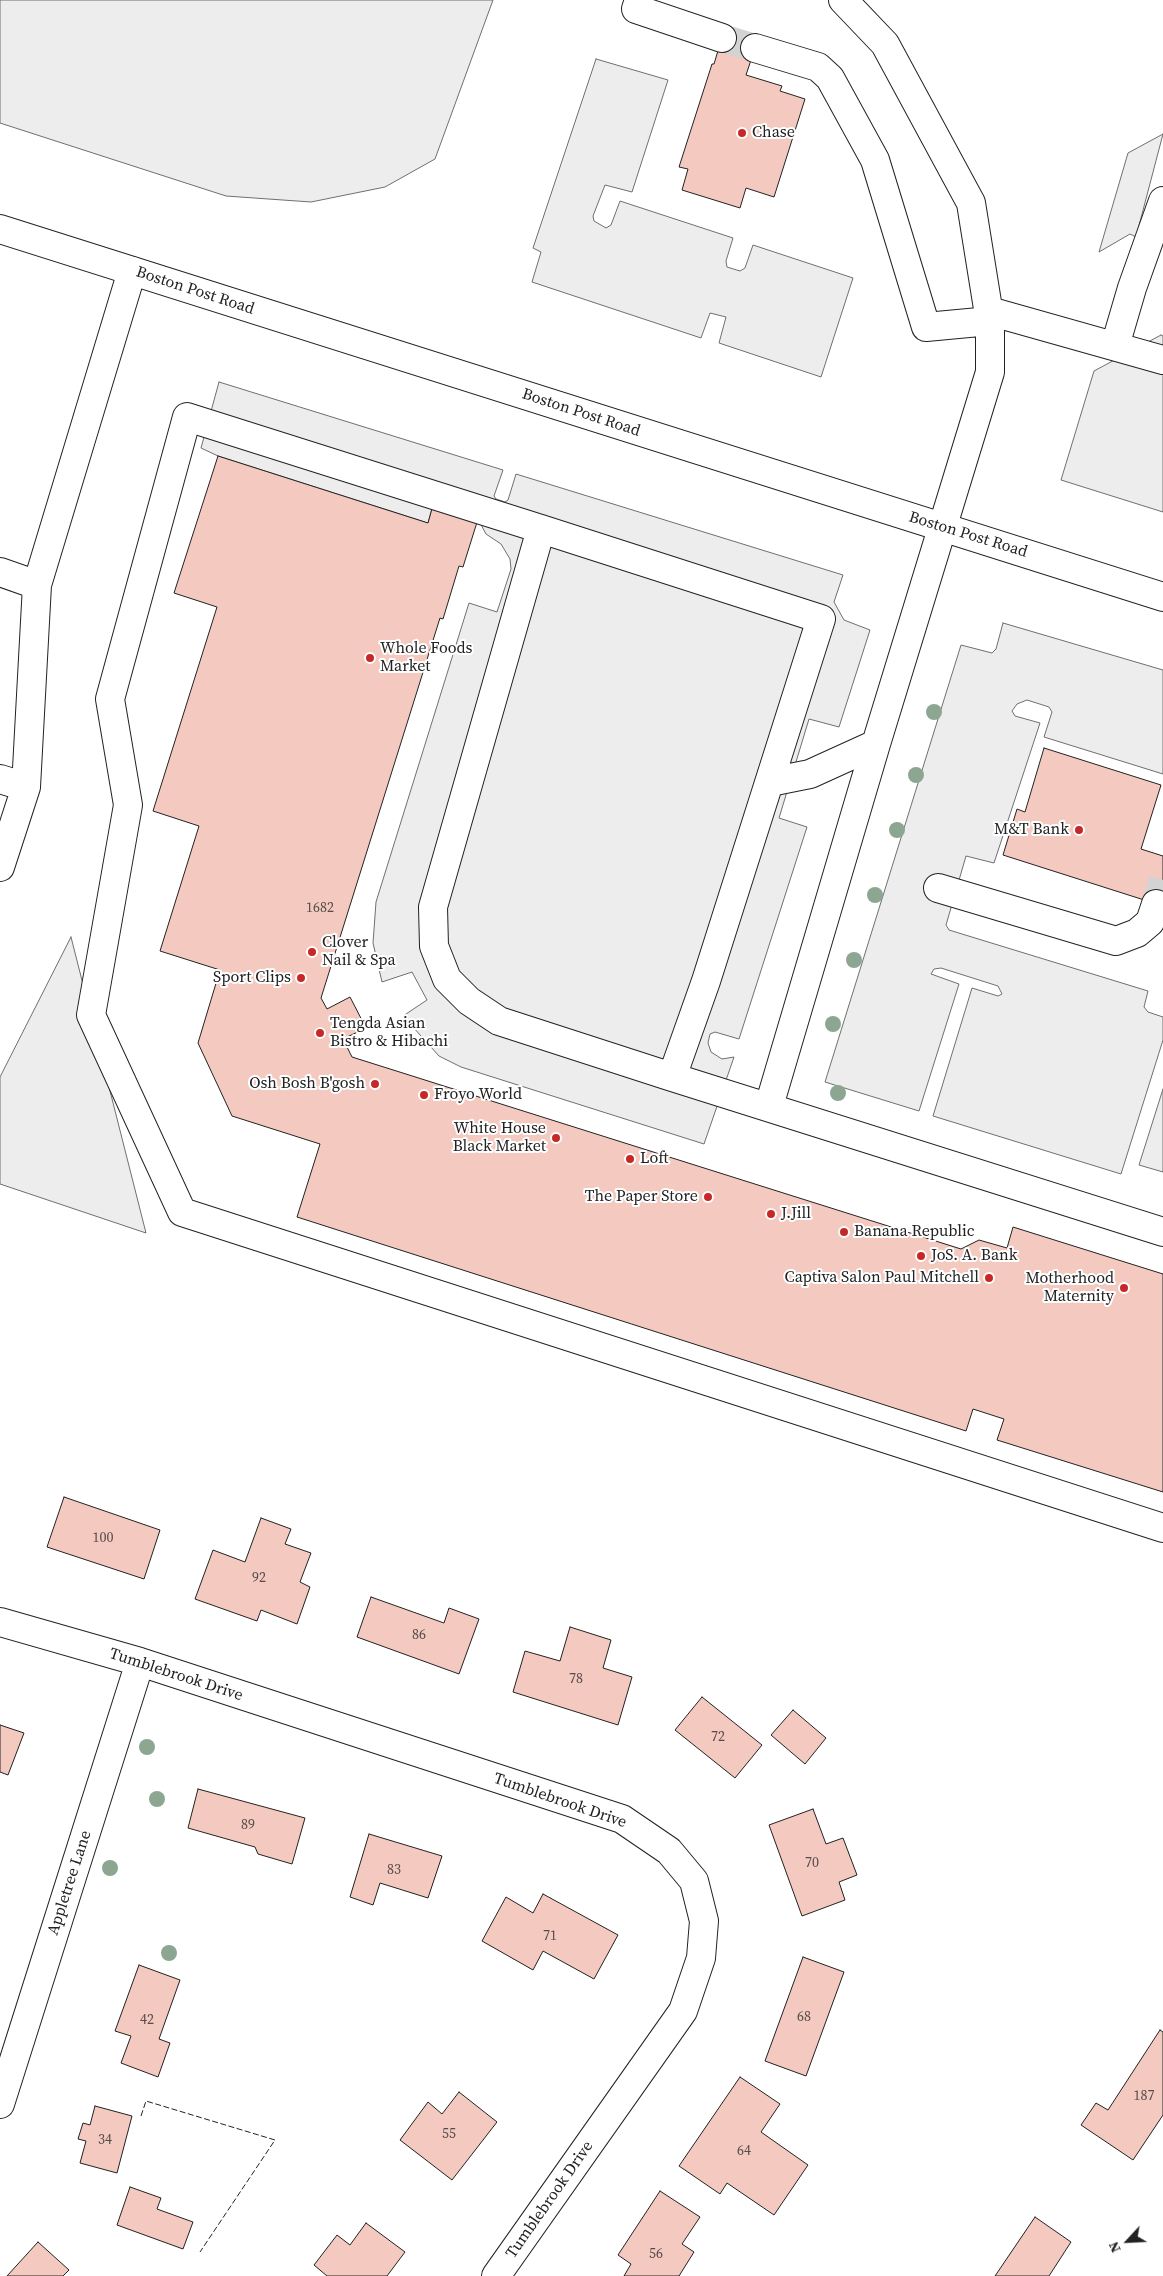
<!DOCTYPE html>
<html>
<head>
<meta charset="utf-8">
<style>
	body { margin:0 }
	#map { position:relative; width:1163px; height:2276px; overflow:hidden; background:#fff; font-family:"Source Serif 4",serif }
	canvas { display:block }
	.north { position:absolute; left:1103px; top:2216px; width:50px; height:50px; -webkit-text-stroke:4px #fff; paint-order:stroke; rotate:245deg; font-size:14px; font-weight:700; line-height:20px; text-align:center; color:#222 }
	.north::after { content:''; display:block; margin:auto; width:18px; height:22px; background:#222; clip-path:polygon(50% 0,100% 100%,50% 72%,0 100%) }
</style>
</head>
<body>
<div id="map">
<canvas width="1163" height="2276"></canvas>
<div class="north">N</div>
</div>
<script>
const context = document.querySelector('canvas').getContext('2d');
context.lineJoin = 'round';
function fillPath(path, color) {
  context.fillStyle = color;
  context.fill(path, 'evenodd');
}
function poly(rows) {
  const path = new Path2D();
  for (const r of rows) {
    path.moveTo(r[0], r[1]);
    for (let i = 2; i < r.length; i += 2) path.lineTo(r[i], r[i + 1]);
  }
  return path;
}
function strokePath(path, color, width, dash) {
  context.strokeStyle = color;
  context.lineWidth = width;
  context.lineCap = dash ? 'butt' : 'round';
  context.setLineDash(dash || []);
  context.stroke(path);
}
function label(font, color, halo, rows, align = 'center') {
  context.font = font + ' "Source Serif 4",serif';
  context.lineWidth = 4;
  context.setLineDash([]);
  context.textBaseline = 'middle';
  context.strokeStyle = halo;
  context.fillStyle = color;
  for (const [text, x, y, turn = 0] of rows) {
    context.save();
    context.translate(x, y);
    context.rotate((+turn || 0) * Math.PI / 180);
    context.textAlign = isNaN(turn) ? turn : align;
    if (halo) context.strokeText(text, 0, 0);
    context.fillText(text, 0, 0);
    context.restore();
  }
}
const parking = poly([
	[0,0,493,0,435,159,385,187,311,202,226,196,0,123,0,0],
	[596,59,668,80,632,192,605,185,593,216,594,221,606,228,611,225,620,201,733,238,726,261,727,267,740,271,745,268,753,245,853,278,821,377,719,343,726,317,710,313,701,338,532,282,541,252,533,248,596,59],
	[1163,134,1136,237,1130,234,1099,252,1128,153,1163,134],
	[1161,335,1163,336,1163,512,1061,480,1094,371,1161,335],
	[219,382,503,470,494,496,496,499,505,502,508,500,516,474,843,575,834,602,844,620,870,630,839,727,809,719,779,818,807,827,739,1039,715,1032,710,1034,708,1043,711,1052,722,1059,734,1057,704,1144,461,1067,439,1056,403,1016,427,1000,412,972,382,982,373,943,376,902,469,603,497,612,511,569,510,559,501,544,486,534,478,519,433,505,428,523,218,456,201,448,219,382],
	[1003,623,1163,670,1163,774,1044,737,1052,712,1049,707,1027,700,1017,704,1012,711,1015,716,1040,723,994,863,966,856,946,925,949,930,1148,991,1144,1007,1148,1012,1163,1017,1163,1040,1121,1174,933,1116,972,988,998,996,1002,994,998,986,941,968,934,969,931,974,959,984,919,1111,825,1082,961,645,992,653,996,649,1003,623],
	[71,937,146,1233,0,1184,0,1077,71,937],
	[1163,1089,1163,1172,1139,1165,1163,1089]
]);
fillPath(parking, '#ededed');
strokePath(parking, '#6f6f6f', 1);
const building = poly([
	[723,34,756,45,746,75,782,86,780,91,805,99,774,197,746,188,740,208,682,190,688,169,679,167,712,64,714,64,723,34],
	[218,456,428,523,433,505,478,519,463,567,459,566,443,619,440,618,321,998,327,1009,350,997,366,1028,343,1039,352,1057,961,1249,979,1240,1007,1248,1013,1227,1163,1274,1163,1492,997,1440,1004,1419,973,1409,966,1431,297,1217,320,1144,232,1116,198,1043,220,970,160,951,199,826,153,811,217,607,174,593,218,456],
	[1044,748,1161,785,1141,849,1163,856,1163,906,1003,855,1017,809,1025,812,1044,748],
	[64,1497,160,1530,144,1579,47,1547,64,1497],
	[261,1518,291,1529,285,1544,311,1553,300,1582,310,1587,297,1624,261,1610,257,1621,195,1599,213,1550,245,1562,261,1518],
	[371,1597,444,1623,449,1608,479,1619,459,1674,357,1637,371,1597],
	[570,1627,611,1640,603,1668,632,1677,618,1725,513,1692,525,1651,560,1661,570,1627],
	[702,1697,762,1745,735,1778,675,1730,702,1697],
	[793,1710,826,1738,805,1764,771,1735,793,1710],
	[0,1725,24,1733,8,1775,0,1772,0,1725],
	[198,1789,305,1818,292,1864,258,1854,255,1847,188,1828,198,1789],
	[813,1809,826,1844,843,1838,857,1875,839,1882,845,1900,802,1916,769,1825,813,1809],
	[369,1834,442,1856,428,1898,380,1883,373,1905,350,1897,369,1834],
	[543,1894,618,1935,594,1979,543,1951,533,1970,482,1941,506,1897,533,1913,543,1894],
	[803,1957,844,1972,806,2076,765,2061,803,1957],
	[139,1965,180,1980,159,2039,170,2043,158,2077,121,2063,131,2036,115,2031,139,1965],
	[1160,2030,1163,2032,1163,2115,1133,2160,1081,2125,1096,2103,1108,2110,1160,2030],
	[740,2077,780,2104,761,2132,808,2165,774,2215,727,2183,720,2194,679,2166,740,2077],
	[459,2092,497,2122,452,2180,400,2140,428,2102,442,2114,459,2092],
	[95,2106,132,2116,117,2173,80,2163,86,2141,78,2139,83,2123,90,2125,95,2106],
	[130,2187,161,2198,157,2209,193,2222,183,2249,117,2225,130,2187],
	[660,2191,700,2217,682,2244,694,2252,679,2276,624,2276,631,2264,618,2255,660,2191],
	[1035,2217,1071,2242,1049,2276,995,2276,1035,2217],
	[366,2223,405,2252,387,2276,327,2276,314,2265,337,2235,350,2245,366,2223],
	[38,2242,69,2270,63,2276,7,2276,38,2242]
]);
fillPath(building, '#f3c9c0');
strokePath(building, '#222', 1);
strokePath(poly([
	[722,38,755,48],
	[1156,904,1163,880]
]), '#d3d3d3', 28, [28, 14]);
const minor = poly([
	[639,0,636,9,722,38],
	[755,48,818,67,830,78,875,160,926,327,990,321],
	[989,311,1163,360],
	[1115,346,1132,288,1163,201],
	[541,529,187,417,110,699,128,805,91,1015,182,1212,1163,1528],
	[541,529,821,619,706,981,672,1077,499,1021,469,1001,447,979,434,946,433,907,541,529],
	[0,572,37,585,132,271],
	[0,779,26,787,37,585],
	[770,782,810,774,876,744],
	[0,867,26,787],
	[938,888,1116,941,1137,933,1150,922,1156,904],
	[672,1077,1163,1232],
	[769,1106,876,744,990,372,990,321,971,203,885,44,843,0],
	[0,1622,140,1662,622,1819,669,1851,694,1881,704,1921,701,1958,683,2011,496,2276],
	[0,2104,140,1662]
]);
const major = poly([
	[0,229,1163,597]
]);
strokePath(minor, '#222', 30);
strokePath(major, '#222', 30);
strokePath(minor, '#fff', 28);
strokePath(major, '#fff', 28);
strokePath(poly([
	[141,2116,146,2101,275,2140,200,2252]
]), '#222', 1, [6, 2.5]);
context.fillStyle = '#8da692';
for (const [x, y] of [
	[934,712],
	[916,775],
	[897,830],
	[875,895],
	[854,960],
	[833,1024],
	[838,1093],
	[147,1747],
	[157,1799],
	[110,1868],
	[169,1953]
]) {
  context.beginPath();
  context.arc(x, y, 8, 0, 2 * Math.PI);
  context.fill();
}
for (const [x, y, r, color] of [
	[742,133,5,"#c62828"],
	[370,658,5,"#c62828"],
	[1079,830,5,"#c62828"],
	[312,952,5,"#c62828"],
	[301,978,5,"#c62828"],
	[320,1033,5,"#c62828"],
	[375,1084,5,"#c62828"],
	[424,1095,5,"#c62828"],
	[556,1138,5,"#c62828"],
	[630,1159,5,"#c62828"],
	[708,1197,5,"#c62828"],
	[771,1214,5,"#c62828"],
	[844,1232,5,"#c62828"],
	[921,1256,5,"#c62828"],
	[989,1278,5,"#c62828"],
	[1124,1288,5,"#c62828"]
]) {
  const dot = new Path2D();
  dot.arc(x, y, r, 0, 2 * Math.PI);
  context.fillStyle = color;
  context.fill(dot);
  strokePath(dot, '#fff', 2);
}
label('14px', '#564c4a', null, [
	["1682",320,908],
	["100",103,1538],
	["92",259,1578],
	["86",419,1635],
	["78",576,1679],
	["72",718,1737],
	["89",248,1825],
	["70",812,1863],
	["83",394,1870],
	["71",550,1936],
	["68",804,2017],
	["42",147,2020],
	["187",1144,2096],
	["55",449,2134],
	["34",105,2140],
	["64",744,2151],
	["56",656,2254]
]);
label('16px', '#222', '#fff', [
	["Chase",752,133],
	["Whole Foods",380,649],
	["Market",380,667],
	["M&T Bank",1069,830,"right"],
	["Clover",322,943],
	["Nail & Spa",322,961],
	["Sport Clips",291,978,"right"],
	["Tengda Asian",330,1024],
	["Bistro & Hibachi",330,1042],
	["Osh Bosh B'gosh",365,1084,"right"],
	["Froyo World",434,1095],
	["White House",546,1129,"right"],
	["Black Market",546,1147,"right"],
	["Loft",640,1159],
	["The Paper Store",698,1197,"right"],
	["J.Jill",781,1214],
	["Banana Republic",854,1232],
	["JoS. A. Bank",931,1256],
	["Captiva Salon Paul Mitchell",979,1278,"right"],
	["Motherhood",1114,1279,"right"],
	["Maternity",1114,1297,"right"]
], 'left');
label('16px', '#222', '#fff', [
	["Boston Post Road",195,291,18],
	["Boston Post Road",581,413,18],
	["Boston Post Road",968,535,17],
	["Tumblebrook Drive",176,1675,18],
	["Tumblebrook Drive",560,1801,19],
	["Appletree Lane",70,1883,-72],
	["Tumblebrook Drive",550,2200,-55]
]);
</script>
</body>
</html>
